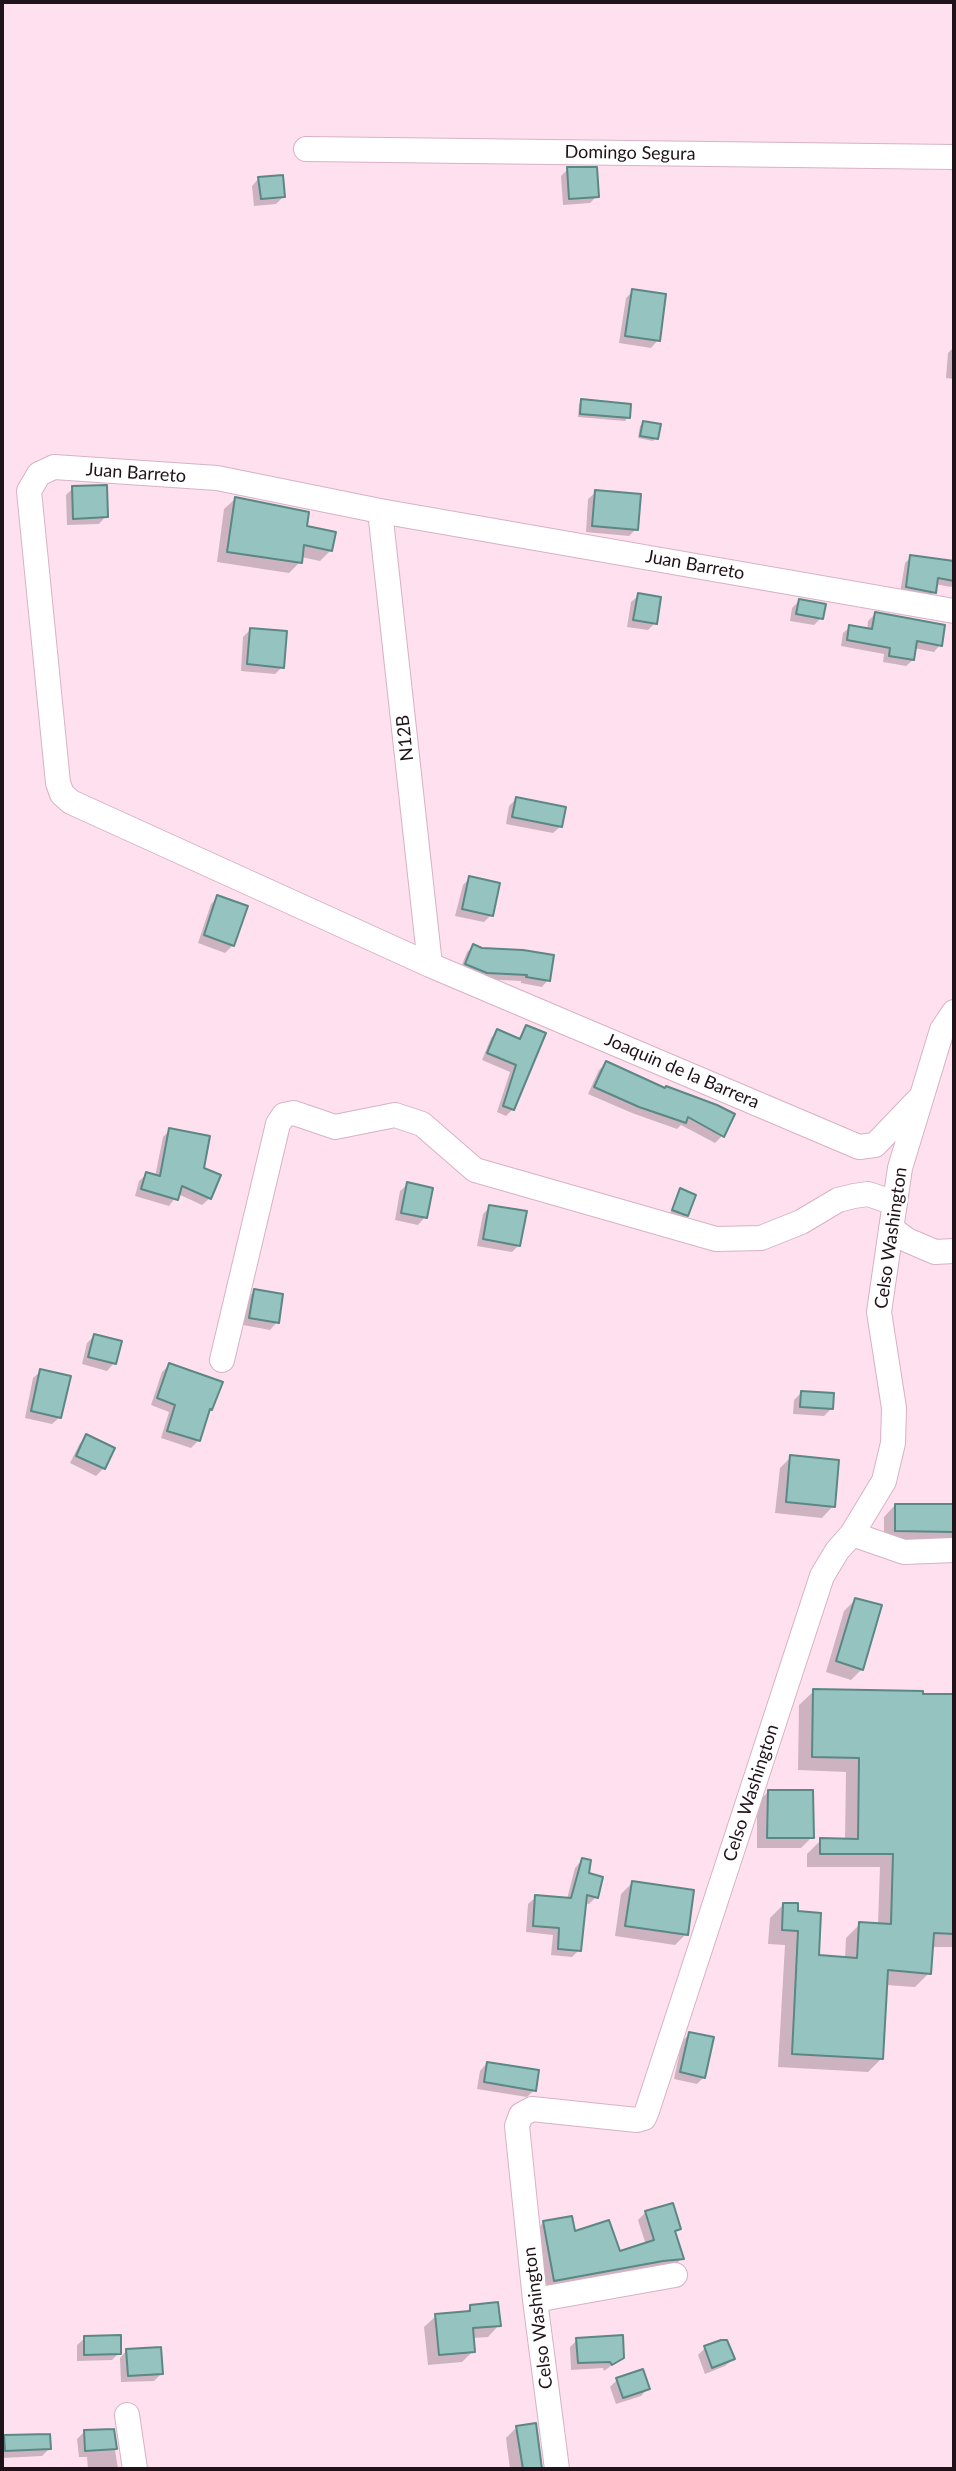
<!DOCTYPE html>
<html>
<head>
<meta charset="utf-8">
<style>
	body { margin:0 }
	#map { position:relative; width:956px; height:2471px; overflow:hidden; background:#ffe0ef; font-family:Lato,sans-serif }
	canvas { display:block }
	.frame { position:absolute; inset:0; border:4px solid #1f1219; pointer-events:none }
</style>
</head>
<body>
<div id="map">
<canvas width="956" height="2471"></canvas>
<div class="frame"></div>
</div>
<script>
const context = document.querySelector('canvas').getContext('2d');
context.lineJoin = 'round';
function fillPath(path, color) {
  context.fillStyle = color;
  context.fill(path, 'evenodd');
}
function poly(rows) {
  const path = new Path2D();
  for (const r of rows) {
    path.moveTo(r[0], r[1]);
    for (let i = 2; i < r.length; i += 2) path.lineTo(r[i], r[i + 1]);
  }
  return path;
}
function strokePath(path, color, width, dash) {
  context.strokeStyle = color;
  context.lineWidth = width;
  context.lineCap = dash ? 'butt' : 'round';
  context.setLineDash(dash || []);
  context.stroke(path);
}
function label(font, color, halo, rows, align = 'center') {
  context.font = font + ' Lato,sans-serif';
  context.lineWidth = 5;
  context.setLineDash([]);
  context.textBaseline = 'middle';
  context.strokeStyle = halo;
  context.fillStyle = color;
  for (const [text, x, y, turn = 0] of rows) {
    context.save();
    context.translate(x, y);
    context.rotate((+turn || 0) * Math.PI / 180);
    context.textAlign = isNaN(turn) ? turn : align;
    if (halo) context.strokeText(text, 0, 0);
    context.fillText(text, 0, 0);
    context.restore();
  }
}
fillPath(poly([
	[568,169,597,196,590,203,563,205,561,176],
	[259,178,283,197,276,204,254,206,252,186],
	[633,291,658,340,651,348,619,343,626,298],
	[954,347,954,379,946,378,948,353],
	[582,401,628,417,625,421,578,417,579,404],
	[643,423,656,438,653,441,638,438,640,426],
	[73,488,106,516,99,524,67,525,66,495],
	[596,492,636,529,629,536,586,532,588,499],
	[235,499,305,527,331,550,320,561,301,557,300,562,289,573,217,562,224,509],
	[911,557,954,563,954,584,951,587,935,584,934,592,928,598,900,593,905,563],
	[639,595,655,623,648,630,627,627,631,602],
	[799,601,821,618,814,625,790,621,792,608],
	[875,614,940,645,934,652,914,648,913,660,906,666,883,662,884,654,841,646,843,633,850,627,867,630,868,621],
	[251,629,282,667,275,674,241,671,243,637],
	[516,799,561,826,553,833,506,824,509,806],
	[470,878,491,915,484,922,455,916,463,885],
	[218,897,233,945,225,953,198,943,211,904],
	[474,946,548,980,542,987,521,983,521,981,480,979,460,970,467,952],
	[527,1027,513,1109,506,1116,497,1112,510,1072,482,1060,491,1038,497,1031,517,1040],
	[606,1063,722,1136,715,1143,681,1125,677,1129,632,1113,588,1094,599,1070],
	[170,1130,202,1169,210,1198,202,1205,178,1194,169,1206,135,1196,139,1181,147,1174,155,1177,163,1137],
	[408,1184,425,1217,418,1225,395,1220,400,1191],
	[681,1190,687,1215,684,1218,670,1213],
	[490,1207,519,1245,512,1252,477,1246,483,1214],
	[255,1291,277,1322,270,1330,243,1325,247,1298],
	[94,1336,114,1363,107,1371,82,1364,87,1343],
	[169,1365,211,1409,207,1413,199,1440,191,1448,161,1438,169,1412,151,1405,162,1372],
	[41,1371,60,1417,52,1424,25,1418,33,1378],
	[802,1392,831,1409,824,1416,793,1414,794,1400],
	[87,1436,113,1449,104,1468,96,1476,70,1463,80,1443],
	[791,1457,833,1506,822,1518,775,1513,780,1468],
	[895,1505,954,1506,954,1536,948,1542,884,1542,884,1517],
	[855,1600,862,1669,851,1680,826,1672,844,1611],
	[814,1691,954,1697,954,1947,931,1947,929,1973,915,1987,886,1985,882,2058,868,2072,778,2067,785,1945,768,1944,770,1918,784,1904,817,1957,845,1959,846,1938,860,1924,878,1925,880,1867,807,1867,807,1854,821,1840,845,1840,846,1772,798,1770,799,1705],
	[768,1792,812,1837,801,1848,757,1848,757,1803],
	[582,1860,596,1897,589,1904,584,1903,579,1950,572,1957,551,1955,553,1935,526,1932,528,1904,536,1897,567,1899,575,1868],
	[632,1883,686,1934,675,1945,615,1936,621,1894],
	[690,2034,704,2077,697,2084,674,2079,682,2041],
	[487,2063,534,2090,527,2097,477,2089,480,2071],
	[671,2205,679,2229,674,2233,682,2258,675,2265,547,2288,536,2230,544,2222,619,2253,646,2245,638,2220,645,2213],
	[471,2307,499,2325,488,2337,472,2338,473,2351,462,2362,428,2365,424,2327,436,2316,465,2313],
	[85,2338,119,2353,112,2360,77,2361,77,2345],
	[577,2340,623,2357,604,2371,603,2368,571,2370,570,2347],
	[705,2348,733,2359,725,2366,705,2374,698,2355],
	[127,2350,161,2374,154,2381,121,2382,120,2358],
	[617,2380,648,2388,641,2396,616,2404,610,2387],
	[534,2425,540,2469,510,2469,506,2438,517,2427],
	[112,2430,118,2469,88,2469,87,2457,79,2457,77,2439,84,2432],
	[5,2437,49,2449,42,2456,2,2458,2,2440]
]), '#0003');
const building = poly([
	[567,167,597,167,599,197,569,199,567,167],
	[283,175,285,197,261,199,258,177,283,175],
	[632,289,666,294,660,341,625,336,632,289],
	[581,399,631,404,630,418,580,414,581,399],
	[643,421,661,424,658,439,640,436,643,421],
	[107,485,108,517,73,519,72,486,107,485],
	[595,490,641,494,638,530,592,526,595,490],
	[235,497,309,512,307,526,336,532,332,551,304,545,302,563,227,552,235,497],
	[910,555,954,561,954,581,938,578,936,593,906,587,910,555],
	[638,593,661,597,657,624,633,620,638,593],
	[799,599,826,604,823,619,796,614,799,599],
	[875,612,945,625,942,646,917,641,914,660,889,656,890,648,847,640,849,625,872,629,875,612],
	[250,628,287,631,284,668,247,664,250,628],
	[516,797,566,807,562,827,512,817,516,797],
	[469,876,500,883,493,916,462,909,469,876],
	[217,895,248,906,234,946,204,935,217,895],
	[473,944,482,948,523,950,554,955,550,981,526,977,527,975,487,973,465,964,473,944],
	[526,1025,546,1033,514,1110,503,1106,516,1065,487,1053,497,1029,520,1039,526,1025],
	[606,1061,665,1088,666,1086,717,1105,735,1114,724,1137,688,1117,686,1123,639,1107,594,1087,606,1061],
	[169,1128,210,1136,204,1168,221,1175,211,1199,182,1186,178,1200,141,1189,146,1172,160,1176,169,1128],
	[407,1182,433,1188,427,1218,401,1213,407,1182],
	[680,1188,696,1195,688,1216,672,1210,680,1188],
	[489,1205,527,1211,520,1246,483,1239,489,1205],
	[254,1289,283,1294,279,1323,249,1318,254,1289],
	[94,1334,122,1341,116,1364,88,1357,94,1334],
	[169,1363,223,1382,212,1410,210,1409,200,1441,167,1431,175,1405,157,1398,169,1363],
	[40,1369,71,1376,61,1418,31,1411,40,1369],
	[801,1391,834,1393,833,1409,800,1407,801,1391],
	[86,1434,115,1448,105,1469,76,1456,86,1434],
	[790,1455,839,1460,835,1507,786,1502,790,1455],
	[895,1504,954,1504,954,1532,895,1531,895,1504],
	[855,1598,882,1605,863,1670,836,1661,855,1598],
	[813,1689,923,1691,923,1694,954,1694,954,1934,934,1933,931,1974,888,1970,883,2059,792,2054,798,1931,782,1930,783,1903,798,1903,798,1911,821,1913,819,1955,857,1958,859,1922,891,1924,893,1854,820,1854,820,1838,858,1839,859,1758,812,1757,813,1689],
	[768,1790,813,1790,814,1838,767,1838,768,1790],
	[582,1858,591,1860,589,1873,603,1877,598,1898,587,1895,581,1951,558,1949,559,1928,533,1926,535,1895,571,1898,582,1858],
	[632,1881,694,1890,688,1935,625,1926,632,1881],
	[689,2032,714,2037,705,2078,680,2072,689,2032],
	[487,2062,539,2070,536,2091,484,2082,487,2062],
	[673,2203,681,2229,675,2231,684,2259,663,2261,554,2281,543,2221,572,2216,575,2231,609,2220,620,2251,654,2240,645,2211,673,2203],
	[498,2302,501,2326,473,2328,475,2352,439,2355,435,2314,470,2311,470,2305,498,2302],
	[121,2335,121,2354,84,2355,84,2336,121,2335],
	[623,2335,624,2358,612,2365,610,2362,578,2363,576,2338,623,2335],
	[721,2340,727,2340,735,2359,712,2368,704,2346,721,2340],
	[161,2347,163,2374,128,2376,126,2349,161,2347],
	[643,2369,650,2389,623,2398,616,2378,643,2369],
	[536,2423,542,2469,523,2469,516,2426,536,2423],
	[114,2429,117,2449,85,2451,84,2430,114,2429],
	[50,2434,51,2449,5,2451,4,2435,50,2434]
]);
fillPath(building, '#95c3bf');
strokePath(building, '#5b8784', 2);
const minor = poly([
	[306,149,954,157],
	[380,511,430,965],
	[919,1099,875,1145,859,1147,430,965,71,802,62,794,58,783,29,491,39,474,54,467,217,478,380,511,954,611],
	[891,1228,907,1240,935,1252,954,1251],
	[222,1360,278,1124,284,1115,294,1113,335,1127,395,1115,422,1124,475,1170,716,1239,761,1238,801,1222,838,1200,854,1196,868,1194,895,1203],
	[852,1534,904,1552,954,1550],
	[535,2300,675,2275],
	[127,2415,135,2469],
	[557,2469,535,2300,517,2126,521,2115,532,2109,637,2120,644,2118,647,2111,822,1576,837,1551,852,1534,884,1481,893,1443,894,1408,879,1312,900,1168,942,1030,954,1012]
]);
strokePath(minor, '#d7b2c4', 26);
strokePath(minor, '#fff', 24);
label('18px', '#1f1219', '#fff', [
	["Domingo Segura",630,153,1],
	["Juan Barreto",136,473,4],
	["Juan Barreto",695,565,10],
	["N12B",405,738,-96],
	["Joaquin de la Barrera",682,1071,23],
	["Celso Washington",891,1238,-82],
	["Celso Washington",751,1793,-72],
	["Celso Washington",538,2318,-97]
]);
</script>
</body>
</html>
